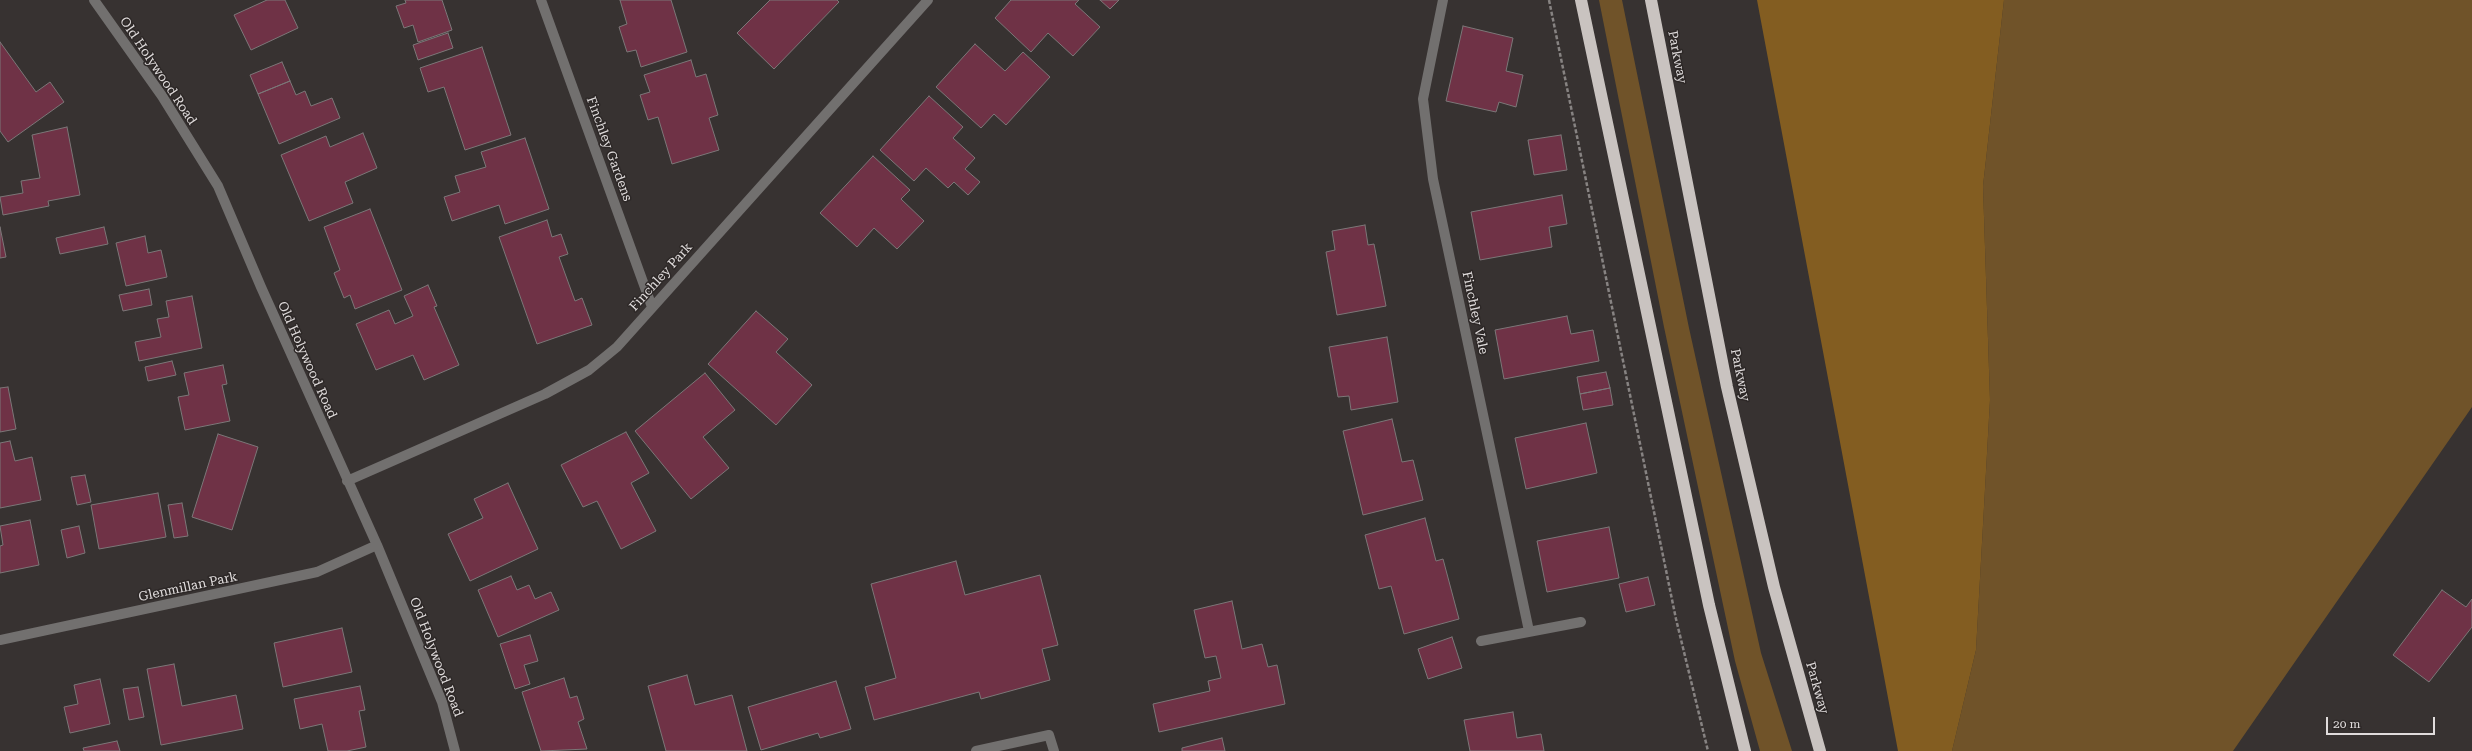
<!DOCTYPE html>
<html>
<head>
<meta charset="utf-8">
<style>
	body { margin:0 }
	#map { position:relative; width:2472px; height:751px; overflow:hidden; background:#373231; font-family:"Roboto Serif",serif }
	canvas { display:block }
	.scale { position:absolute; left:2326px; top:717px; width:109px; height:18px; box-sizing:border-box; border:2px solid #e0dcdc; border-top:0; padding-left:5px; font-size:12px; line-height:14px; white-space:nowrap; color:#e0dcdc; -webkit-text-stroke:3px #2d2827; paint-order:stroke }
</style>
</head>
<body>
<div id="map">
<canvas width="2472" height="751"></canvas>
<div class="scale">20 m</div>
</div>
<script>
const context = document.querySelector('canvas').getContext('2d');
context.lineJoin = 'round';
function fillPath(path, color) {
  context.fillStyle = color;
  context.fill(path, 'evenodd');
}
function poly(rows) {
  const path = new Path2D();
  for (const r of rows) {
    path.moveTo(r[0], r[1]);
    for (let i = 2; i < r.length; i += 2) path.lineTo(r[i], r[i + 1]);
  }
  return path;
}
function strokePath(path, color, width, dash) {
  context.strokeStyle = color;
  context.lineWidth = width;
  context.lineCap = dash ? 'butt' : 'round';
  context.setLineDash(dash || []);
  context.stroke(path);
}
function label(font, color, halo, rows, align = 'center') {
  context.font = font + ' "Roboto Serif",serif';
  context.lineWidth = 3;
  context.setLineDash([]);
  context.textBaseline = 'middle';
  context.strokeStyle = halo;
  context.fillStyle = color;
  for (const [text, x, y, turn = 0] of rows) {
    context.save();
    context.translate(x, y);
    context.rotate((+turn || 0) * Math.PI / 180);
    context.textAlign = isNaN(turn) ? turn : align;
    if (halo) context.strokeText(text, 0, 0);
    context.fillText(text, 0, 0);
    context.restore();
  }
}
fillPath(poly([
	[1599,0,1622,0,1689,328,1761,653,1792,751,1760,751,1735,661,1664,327],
	[2004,0,2472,0,2472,407,2233,751,1952,751,1976,650,1990,400,1983,186]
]), '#705329');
fillPath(poly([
	[1757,0,2004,0,1983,186,1990,400,1976,650,1952,751,1898,751]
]), '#835d21');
const building = poly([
	[267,0,285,0,298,28,251,50,234,15,267,0],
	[405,0,442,0,452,30,418,42,413,25,404,28,396,6,406,3,405,0],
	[620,0,671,0,687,52,641,67,636,50,627,52,619,27,627,24,620,0],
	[770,0,837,0,839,2,774,69,737,33,770,0],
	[1011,0,1079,0,1075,4,1100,27,1073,56,1048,33,1031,52,995,18,1011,0],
	[1100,0,1119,0,1110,9,1100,0],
	[1463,26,1513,38,1506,71,1523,75,1516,107,1499,102,1496,112,1446,101,1463,26],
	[448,33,453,48,418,60,413,45,448,33],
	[0,42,36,92,50,82,64,102,8,142,0,131,0,42],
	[975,44,1005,71,1023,52,1050,77,1006,125,994,114,981,128,936,87,975,44],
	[482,47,511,135,465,150,444,87,428,92,420,68,482,47],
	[691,60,696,77,706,74,718,115,709,118,719,150,672,164,658,117,648,120,640,95,650,92,644,75,691,60],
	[282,62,290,81,258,94,250,75,282,62],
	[290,81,296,95,305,91,311,106,332,98,340,118,279,144,258,94,290,81],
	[929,96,963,127,953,138,975,158,965,169,980,182,968,195,954,182,948,188,926,168,914,181,880,150,929,96],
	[67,127,80,195,48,201,49,206,3,215,0,197,23,193,21,181,40,178,32,135,67,127],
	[363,133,377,168,345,182,353,203,309,221,281,155,326,136,330,147,363,133],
	[1561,135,1567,170,1534,175,1528,140,1561,135],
	[525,138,549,209,505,224,499,205,452,221,444,197,460,192,455,176,486,167,481,152,525,138],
	[873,156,910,190,901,199,924,221,897,249,874,228,857,247,820,213,873,156],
	[1562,195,1567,224,1549,227,1552,247,1480,260,1471,212,1562,195],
	[370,209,402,290,355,309,350,295,344,298,334,273,340,270,324,227,370,209],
	[547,220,552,237,561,234,568,254,559,257,575,301,582,298,592,325,537,344,499,237,547,220],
	[1365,225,1368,245,1374,244,1386,306,1337,315,1326,252,1335,250,1332,231,1365,225],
	[0,227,6,257,0,258,0,227],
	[104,227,108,244,60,254,56,238,104,227],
	[145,236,148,253,161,250,167,277,126,286,116,243,145,236],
	[428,285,437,306,434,307,459,365,424,380,413,355,376,370,356,324,389,310,395,324,413,316,404,296,428,285],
	[149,289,152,305,123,311,119,295,149,289],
	[192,296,202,348,139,361,135,342,161,337,157,319,169,317,166,301,192,296],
	[756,311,788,339,776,352,812,385,776,425,708,364,756,311],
	[1567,316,1571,334,1593,330,1599,361,1504,379,1495,330,1567,316],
	[1387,337,1398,402,1351,410,1349,396,1338,397,1329,347,1387,337],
	[172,361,176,375,148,381,145,367,172,361],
	[223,365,227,384,222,385,230,421,185,430,178,397,189,395,184,373,223,365],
	[1606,372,1610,388,1580,394,1577,377,1606,372],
	[705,373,735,410,703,437,729,468,691,499,635,431,705,373],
	[8,387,16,429,0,432,0,388,8,387],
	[1610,388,1613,405,1583,410,1580,394,1610,388],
	[1392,419,1402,462,1413,460,1423,500,1363,515,1343,431,1392,419],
	[1586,423,1597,473,1526,489,1515,438,1586,423],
	[626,432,649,473,631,483,656,531,621,549,597,501,583,507,561,465,626,432],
	[218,434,258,447,232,530,192,517,218,434],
	[10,441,15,461,32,457,41,500,0,508,0,443,10,441],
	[85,475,91,502,77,505,71,477,85,475],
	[508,483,538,549,470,581,448,534,483,518,474,499,508,483],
	[158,493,166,537,99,549,91,505,158,493],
	[182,503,188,536,174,538,168,505,182,503],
	[1425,518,1436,561,1443,559,1459,619,1404,634,1391,586,1379,589,1365,535,1425,518],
	[30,520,39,565,0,573,0,546,3,545,0,526,30,520],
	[79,526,85,553,67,558,61,530,79,526],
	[1609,527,1619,578,1547,592,1537,541,1609,527],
	[956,561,965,595,1040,575,1058,645,1042,649,1050,680,981,699,979,692,874,720,865,687,896,678,871,584,956,561],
	[511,576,517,590,529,585,535,599,551,592,559,610,498,637,478,590,511,576],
	[1648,577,1655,605,1626,612,1619,584,1648,577],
	[2442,590,2466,607,2472,599,2472,627,2429,682,2393,655,2442,590],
	[1232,601,1242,649,1262,644,1268,667,1277,665,1285,704,1159,732,1153,704,1210,691,1208,681,1221,678,1216,656,1205,658,1194,610,1232,601],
	[342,628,352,672,283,687,274,643,342,628],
	[530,635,538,661,524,665,530,684,515,689,500,644,530,635],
	[1452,637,1462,668,1428,679,1418,649,1452,637],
	[174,664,182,706,236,695,243,729,161,745,147,669,174,664],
	[687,675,695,705,732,695,747,751,666,751,648,686,687,675],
	[564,678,570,698,577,696,584,719,578,722,587,749,541,751,522,692,564,678],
	[100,679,110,724,70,733,64,707,78,704,74,685,100,679],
	[836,681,851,729,820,738,818,733,761,750,748,707,836,681],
	[360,686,365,710,359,711,366,747,347,751,328,751,322,724,300,729,294,699,360,686],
	[138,687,144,717,129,720,123,689,138,687],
	[1513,712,1517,738,1541,734,1544,751,1470,751,1464,720,1513,712],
	[1222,738,1225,751,1182,751,1182,748,1222,738],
	[117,741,120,751,84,751,83,748,117,741]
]);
fillPath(building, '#6f3246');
strokePath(building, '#7c7778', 1);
strokePath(poly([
	[1549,0,1676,619,1708,751]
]), '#878382', 2.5, [4, 2]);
strokePath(poly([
	[94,0,162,96,218,186,261,287,377,545,442,702,455,751],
	[541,0,652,307],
	[1443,0,1423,99,1433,179,1529,631],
	[347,481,545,394,589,370,617,347,928,0],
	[0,640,317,572,377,545],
	[1481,641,1581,622],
	[976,751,1049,735,1054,751]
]), '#72706f', 10);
strokePath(poly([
	[1581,0,1709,605,1745,751],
	[1651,0,1727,387,1774,587,1820,751]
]), '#c9c3c0', 12);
label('13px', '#e0dcdc', '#2d2827', [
	["Parkway",1677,57,79],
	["Old Holywood Road",158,71,56],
	["Finchley Gardens",609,149,70],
	["Finchley Park",661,277,-48],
	["Finchley Vale",1475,313,78],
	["Old Holywood Road",307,360,66],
	["Parkway",1740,375,78],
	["Glenmillan Park",188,587,-12],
	["Old Holywood Road",436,657,69],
	["Parkway",1817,688,74]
]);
</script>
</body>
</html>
